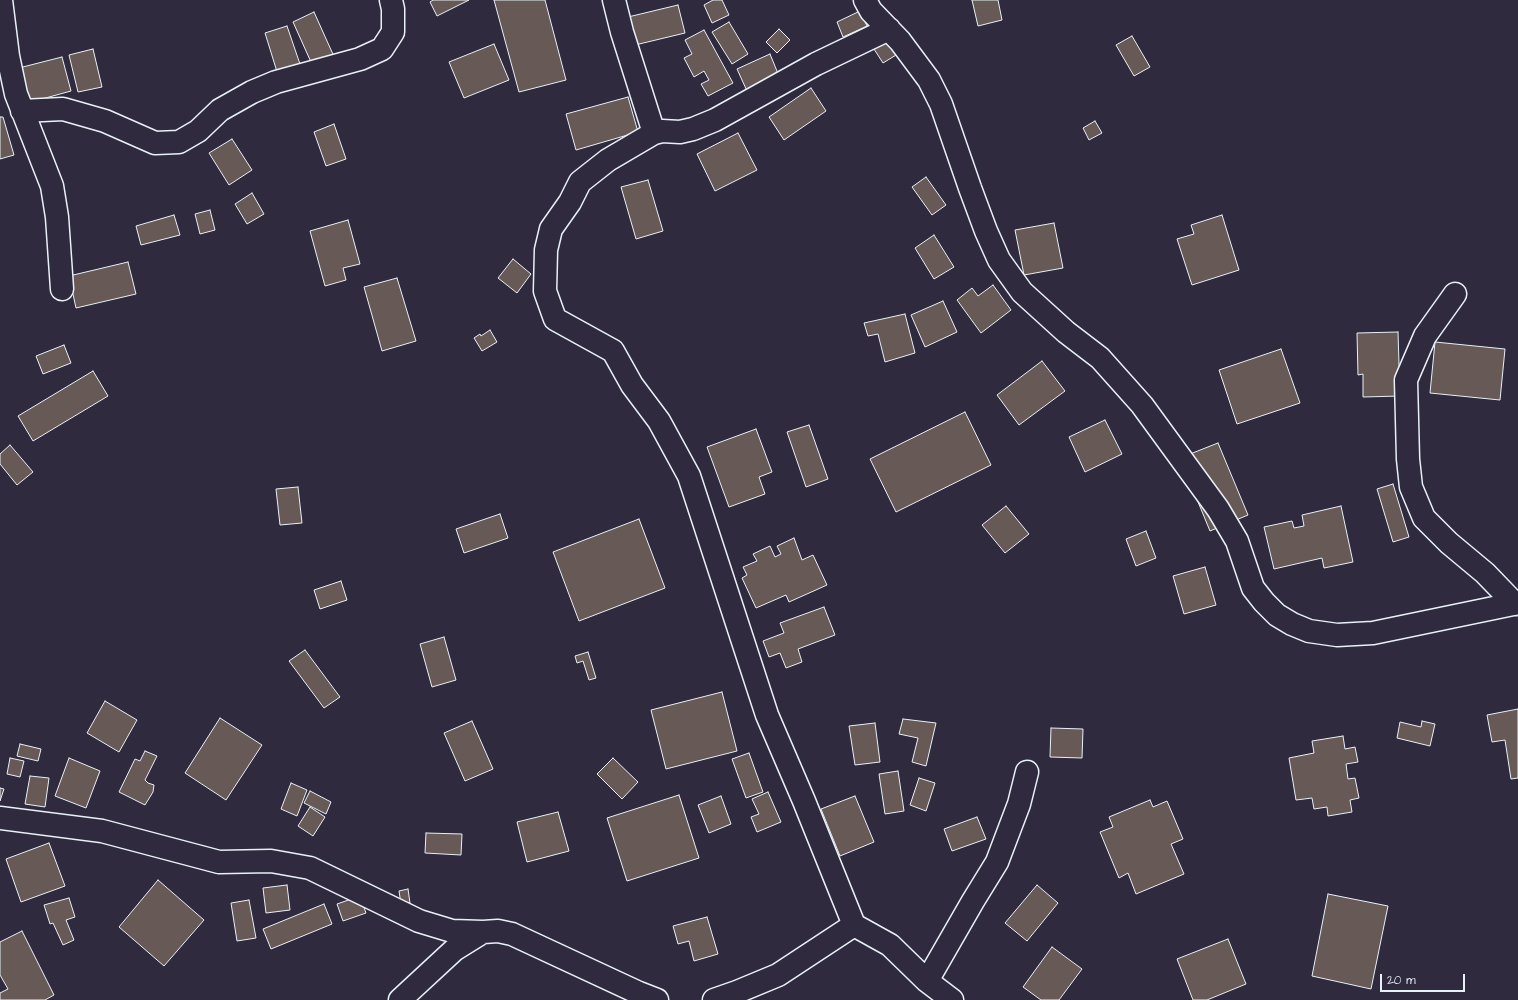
<!DOCTYPE html>
<html>
<head>
<meta charset="utf-8">
<style>
	body { margin:0 }
	#map { position:relative; width:1518px; height:1000px; overflow:hidden; background:#2f2a3d; font-family:"Architects Daughter",sans-serif }
	canvas { display:block }
	.scale { position:absolute; left:1380px; top:974px; width:85px; height:18px; box-sizing:border-box; border:2px solid #e8f1f8; border-top:0; padding-left:5px; font-size:12px; line-height:14px; white-space:nowrap; color:#e8f1f8; -webkit-text-stroke:3px #2f2a3d; paint-order:stroke }
</style>
</head>
<body>
<div id="map">
<canvas width="1518" height="1000"></canvas>
<div class="scale">20 m</div>
</div>
<script>
const context = document.querySelector('canvas').getContext('2d');
context.lineJoin = 'round';
function fillPath(path, color) {
  context.fillStyle = color;
  context.fill(path, 'evenodd');
}
function poly(rows) {
  const path = new Path2D();
  for (const r of rows) {
    path.moveTo(r[0], r[1]);
    for (let i = 2; i < r.length; i += 2) path.lineTo(r[i], r[i + 1]);
  }
  return path;
}
function strokePath(path, color, width, dash) {
  context.strokeStyle = color;
  context.lineWidth = width;
  context.lineCap = dash ? 'butt' : 'round';
  context.setLineDash(dash || []);
  context.stroke(path);
}
const building = poly([
	[433,0,469,0,437,16,430,2,433,0],
	[494,0,545,0,566,80,519,92,494,0],
	[713,0,722,0,729,15,712,23,704,5,713,0],
	[972,0,998,0,1002,20,978,26,972,0],
	[678,5,685,33,635,45,628,17,678,5],
	[860,11,867,26,843,37,837,22,860,11],
	[314,12,336,61,315,71,293,22,314,12],
	[729,22,748,54,732,64,712,32,729,22],
	[287,26,301,67,278,75,265,33,287,26],
	[779,29,790,40,777,53,766,42,779,29],
	[704,30,733,83,708,96,701,84,709,80,704,71,694,77,684,58,692,54,685,40,704,30],
	[1132,36,1150,67,1134,76,1116,45,1132,36],
	[892,37,901,52,883,63,874,49,892,37],
	[494,44,509,80,464,98,449,62,494,44],
	[93,49,102,87,78,92,69,55,93,49],
	[770,54,779,76,747,91,737,69,770,54],
	[62,57,71,91,20,105,11,70,62,57],
	[811,88,826,111,784,140,769,117,811,88],
	[628,97,638,132,576,150,566,114,628,97],
	[0,117,3,117,14,155,0,159,0,117],
	[1095,121,1102,133,1089,140,1083,128,1095,121],
	[334,124,346,159,326,166,314,132,334,124],
	[738,133,757,170,715,191,697,154,738,133],
	[232,139,252,170,229,185,209,153,232,139],
	[926,177,946,205,932,215,912,187,926,177],
	[648,180,663,231,636,239,621,187,648,180],
	[252,193,264,214,247,224,235,204,252,193],
	[210,210,215,230,200,234,195,214,210,210],
	[174,215,180,235,141,245,136,226,174,215],
	[1222,215,1239,270,1192,285,1177,239,1194,234,1191,225,1222,215],
	[348,220,360,264,343,268,346,280,325,286,310,231,348,220],
	[1054,223,1063,268,1024,275,1015,230,1054,223],
	[934,235,954,267,934,279,915,248,934,235],
	[513,259,531,274,517,293,498,278,513,259],
	[128,262,136,294,76,308,69,276,128,262],
	[397,278,416,341,382,351,364,287,397,278],
	[993,285,1011,310,981,333,957,300,972,288,978,296,993,285],
	[943,301,957,332,925,347,911,315,943,301],
	[905,314,915,353,885,362,878,334,868,336,864,323,905,314],
	[490,330,497,342,482,351,474,338,480,334,481,336,490,330],
	[1398,332,1400,396,1363,397,1363,374,1358,375,1357,333,1398,332],
	[1435,342,1505,349,1500,400,1430,393,1435,342],
	[64,345,71,363,43,374,36,356,64,345],
	[1281,349,1300,403,1237,424,1219,370,1281,349],
	[1042,361,1065,391,1019,425,997,395,1042,361],
	[93,371,108,396,33,441,18,416,93,371],
	[965,412,991,465,896,512,870,459,965,412],
	[1105,420,1122,454,1085,472,1069,437,1105,420],
	[809,425,828,479,806,487,787,432,809,425],
	[756,429,772,472,759,477,765,494,729,507,707,447,756,429],
	[1218,443,1248,515,1210,531,1180,458,1218,443],
	[10,445,33,472,17,485,0,464,0,454,10,445],
	[1393,484,1409,537,1393,542,1377,489,1393,484],
	[298,487,302,523,280,525,276,489,298,487],
	[1006,506,1029,534,1005,553,982,525,1006,506],
	[1341,506,1353,562,1324,568,1322,558,1274,569,1264,527,1292,521,1294,528,1304,526,1302,515,1341,506],
	[500,514,508,538,464,553,456,529,500,514],
	[639,519,665,588,579,621,553,552,639,519],
	[1146,531,1156,558,1136,566,1126,539,1146,531],
	[794,538,802,560,813,555,827,585,789,602,786,595,756,608,742,578,747,575,743,567,757,561,753,554,770,546,775,557,781,554,777,546,794,538],
	[1205,567,1216,605,1184,614,1173,576,1205,567],
	[341,581,347,600,320,609,314,590,341,581],
	[824,607,835,635,798,649,802,662,786,668,780,653,769,657,763,641,784,633,780,623,824,607],
	[444,637,456,680,432,687,420,644,444,637],
	[305,650,340,697,324,708,289,661,305,650],
	[588,652,596,678,589,680,583,661,577,663,575,656,588,652],
	[722,692,737,751,666,769,651,710,722,692],
	[105,701,137,720,119,752,87,733,105,701],
	[1518,709,1518,778,1511,779,1505,740,1492,742,1487,715,1518,709],
	[220,718,262,745,226,800,185,773,220,718],
	[903,719,936,723,926,766,912,762,918,738,899,734,903,719],
	[472,721,493,769,465,781,444,733,472,721],
	[1422,721,1435,724,1430,746,1397,738,1400,722,1421,727,1422,721],
	[875,723,880,762,855,765,849,726,875,723],
	[1051,728,1083,729,1082,758,1050,757,1051,728],
	[1343,736,1345,749,1355,747,1358,762,1346,764,1348,779,1355,778,1359,798,1350,800,1352,812,1328,816,1327,807,1314,809,1312,798,1296,800,1289,758,1314,753,1312,741,1343,736],
	[20,744,41,749,38,761,17,756,20,744],
	[145,751,157,756,145,780,148,783,154,785,153,792,145,805,119,792,135,759,140,761,145,751],
	[749,753,763,792,746,798,732,759,749,753],
	[10,758,24,761,20,777,7,774,10,758],
	[69,758,100,771,86,808,55,796,69,758],
	[613,758,638,782,622,799,597,774,613,758],
	[898,771,904,811,885,814,879,774,898,771],
	[30,776,49,778,45,807,25,804,30,776],
	[919,778,935,783,926,811,910,805,919,778],
	[291,783,307,790,297,816,281,809,291,783],
	[0,788,4,789,0,801,0,788],
	[310,791,331,802,326,814,304,803,310,791],
	[768,792,781,822,757,832,751,817,759,814,752,799,768,792],
	[679,795,699,858,627,881,607,818,679,795],
	[721,796,731,824,709,833,698,805,721,796],
	[855,796,874,842,840,856,821,809,855,796],
	[1150,800,1153,807,1167,801,1183,839,1171,844,1184,874,1136,894,1128,873,1119,878,1100,832,1113,827,1109,817,1150,800],
	[310,807,325,817,313,836,298,826,310,807],
	[558,812,569,851,527,862,517,822,558,812],
	[977,817,986,839,952,851,944,829,977,817],
	[426,833,462,834,461,855,425,853,426,833],
	[49,843,65,886,21,902,6,859,49,843],
	[158,880,204,920,164,966,119,927,158,880],
	[287,885,290,910,266,913,263,888,287,885],
	[1037,885,1058,903,1027,941,1005,923,1037,885],
	[408,889,410,903,401,904,399,891,408,889],
	[1328,894,1388,906,1371,989,1312,976,1328,894],
	[360,896,366,913,343,921,337,904,360,896],
	[69,898,75,917,66,920,74,940,63,945,53,923,50,924,44,905,69,898],
	[249,900,256,938,237,941,231,903,249,900],
	[324,904,332,924,271,949,263,929,324,904],
	[707,917,718,954,694,961,689,941,678,944,673,926,707,917],
	[22,931,54,995,45,1000,0,1000,0,993,8,989,0,975,0,942,22,931],
	[1228,939,1246,984,1207,1000,1193,1000,1177,959,1228,939],
	[1052,947,1082,969,1059,1000,1041,1000,1023,987,1052,947]
]);
fillPath(building, '#675955');
strokePath(building, '#e8f1f8', 1);
const minor = poly([
	[1,0,8,56,16,94,52,186,57,217,62,289],
	[614,0,622,32,654,133],
	[865,0,871,11,900,41,929,80,941,104,970,188,986,231,999,260,1022,292,1066,332,1100,358,1142,405,1218,509,1237,541,1253,588,1264,602,1277,615,1292,624,1309,631,1337,635,1373,633,1518,603],
	[22,111,63,109,105,121,155,143,179,142,198,131,220,110,252,92,276,82,360,59,382,49,393,32,393,9,391,0],
	[1455,294,1425,336,1406,380,1408,459,1411,487,1424,518,1449,543,1485,573,1515,604],
	[0,818,102,831,219,862,271,861,310,868,419,921,452,931,483,932],
	[854,925,804,801,767,715,689,476,659,421,632,385,613,351,555,319,545,291,546,250,551,229,570,202,580,182,608,160,654,133,662,131,680,132,693,129,715,120,816,64,889,29],
	[927,981,973,901,997,862,1019,804,1027,772],
	[400,1000,454,950,483,932,498,931,512,934,639,993,657,1000],
	[714,1000,737,992,778,975,854,925,890,945,927,981,952,1000]
]);
strokePath(minor, '#e8f1f8', 25);
strokePath(minor, '#2f2a3d', 22);
</script>
</body>
</html>
